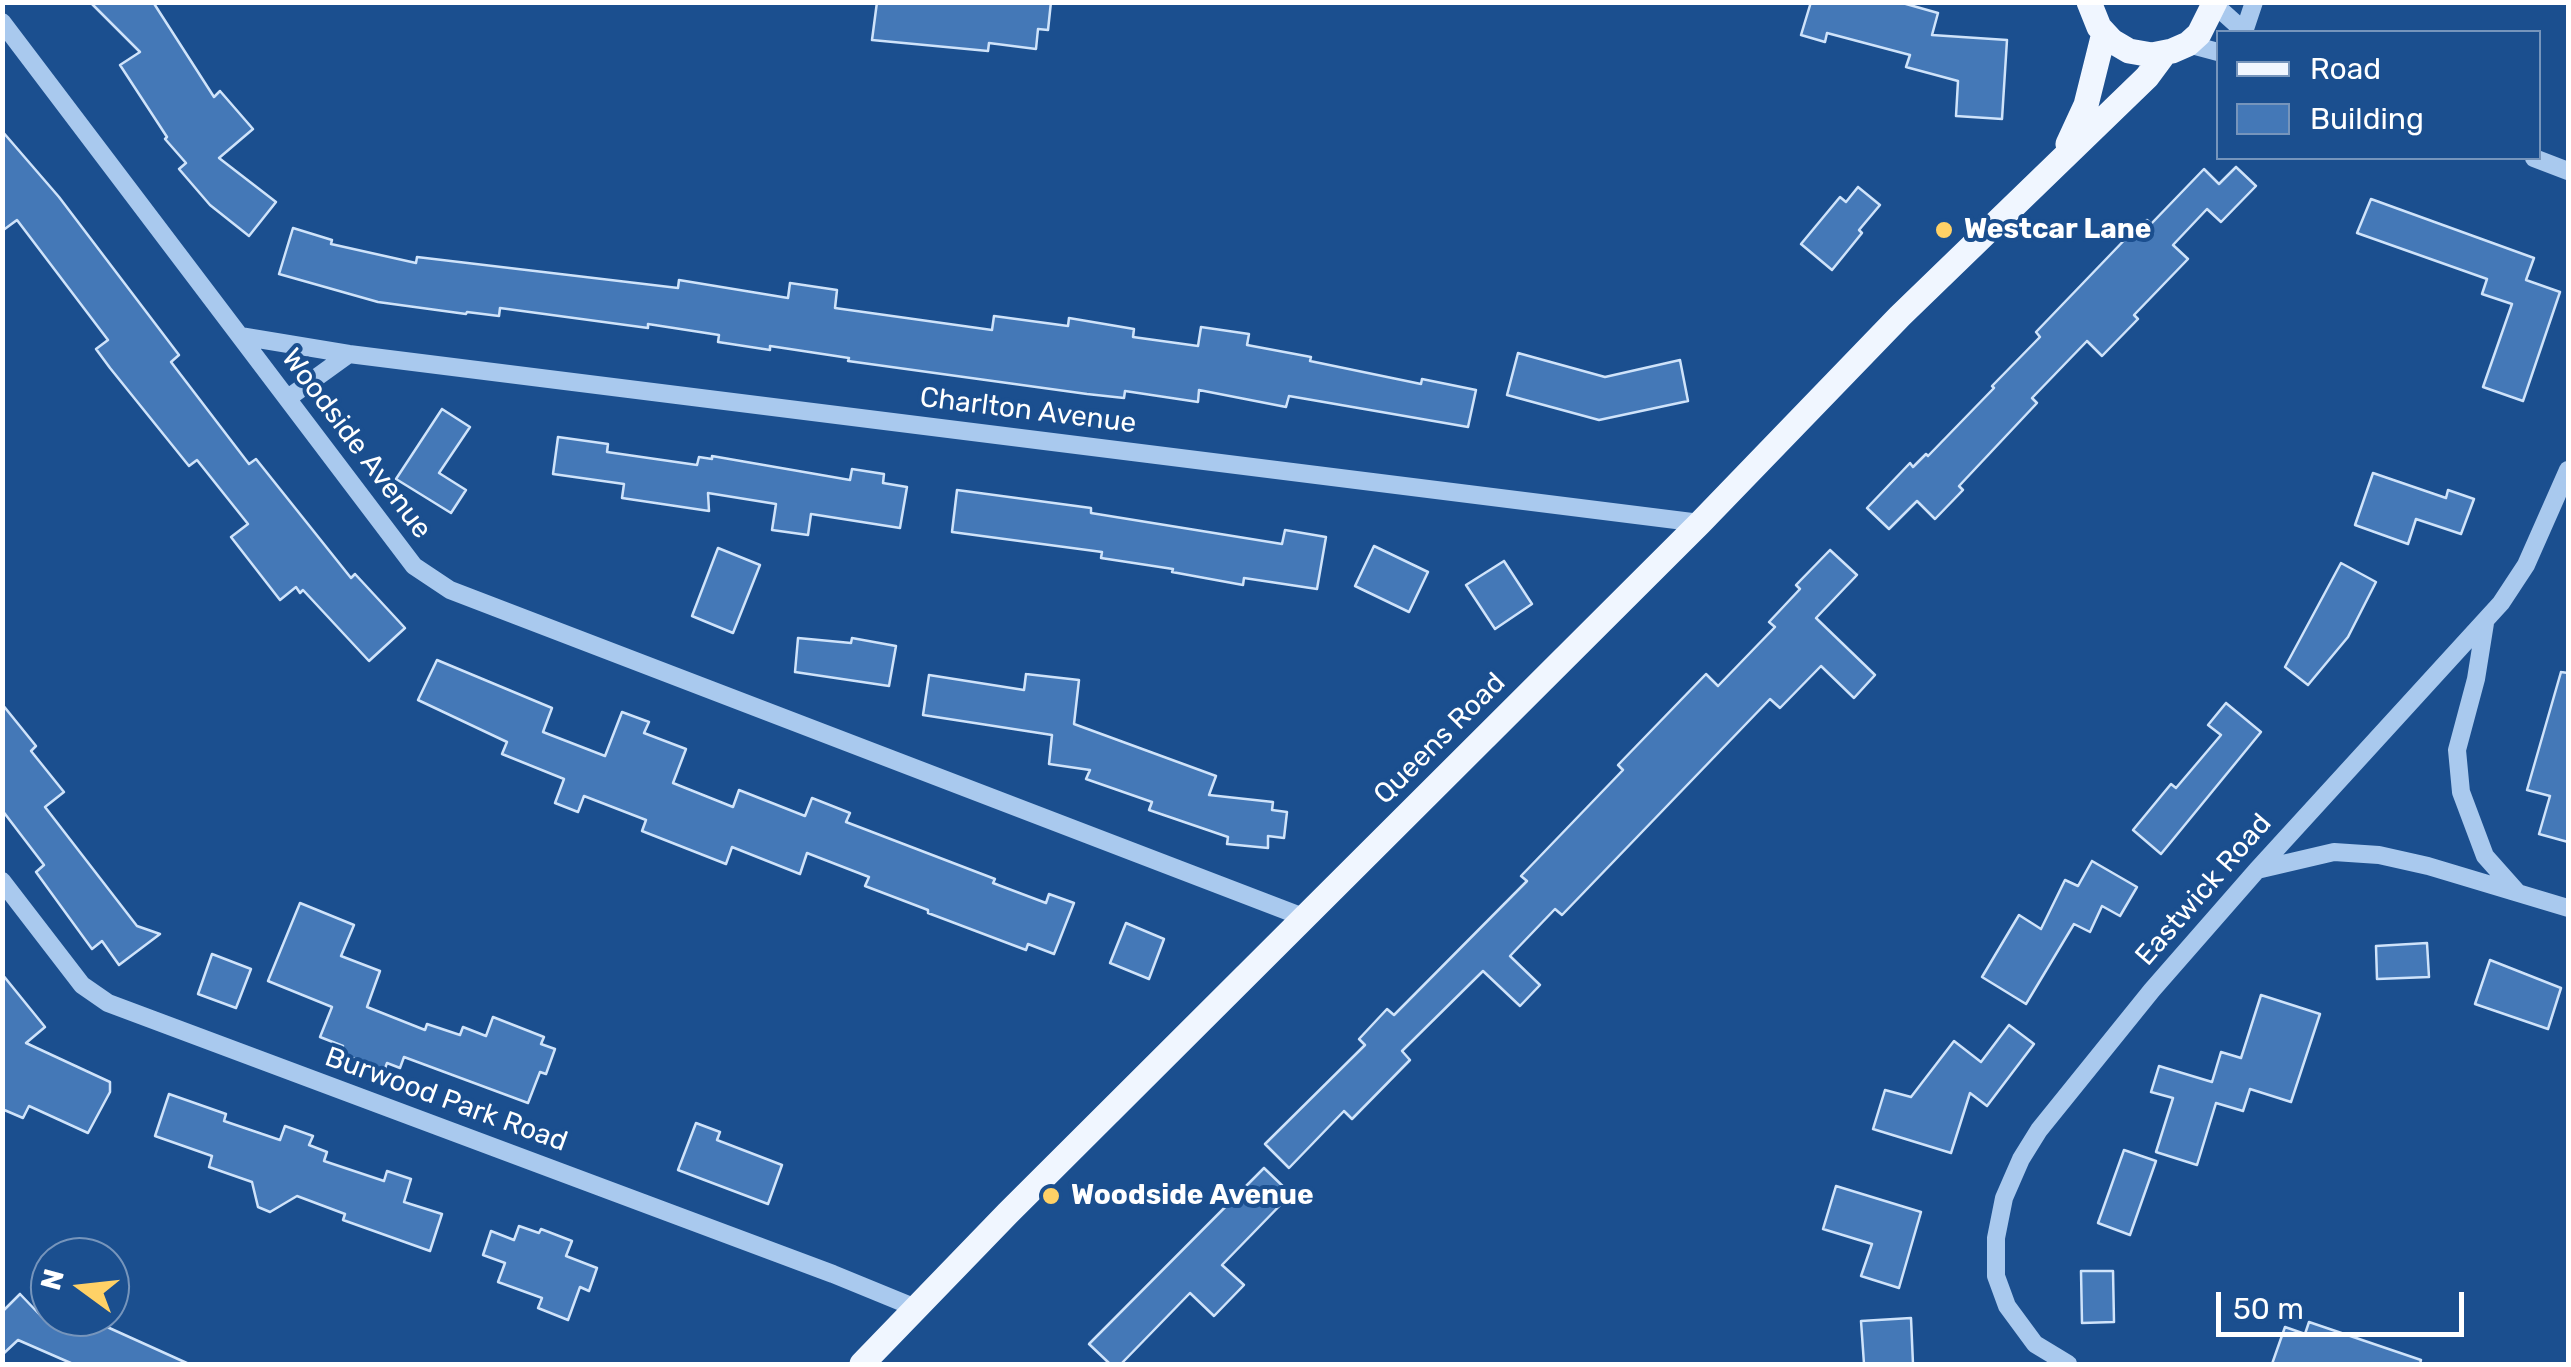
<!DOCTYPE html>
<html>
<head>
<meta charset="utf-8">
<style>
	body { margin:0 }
	#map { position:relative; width:2571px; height:1367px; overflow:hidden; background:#1b4f8f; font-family:Rubik,sans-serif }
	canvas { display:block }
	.frame { position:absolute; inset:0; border:5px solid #fff; pointer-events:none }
	.legend { position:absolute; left:2216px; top:30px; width:325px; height:130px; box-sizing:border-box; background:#1b4f8f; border:2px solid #7695bc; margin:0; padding:12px 18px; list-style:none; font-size:30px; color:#fff }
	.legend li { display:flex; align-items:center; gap:20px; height:50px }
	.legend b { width:50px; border:2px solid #7695bc }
	.north { position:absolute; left:30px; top:1237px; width:100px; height:100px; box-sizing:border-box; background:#1b4f8f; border:2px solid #7695bc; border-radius:50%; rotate:285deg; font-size:28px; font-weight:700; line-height:40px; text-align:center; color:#fff }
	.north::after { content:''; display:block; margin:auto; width:35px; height:45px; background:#ffd166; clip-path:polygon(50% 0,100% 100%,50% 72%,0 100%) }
	.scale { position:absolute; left:2216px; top:1292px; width:248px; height:45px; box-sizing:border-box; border:5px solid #fff; border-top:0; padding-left:12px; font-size:30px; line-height:35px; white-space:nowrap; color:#fff; -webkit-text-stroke:8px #1b4f8f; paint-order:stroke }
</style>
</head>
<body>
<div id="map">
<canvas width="2571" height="1367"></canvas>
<div class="frame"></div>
<ul class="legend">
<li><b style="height:12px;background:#f0f6ff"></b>Road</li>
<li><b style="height:28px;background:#4478b7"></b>Building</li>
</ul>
<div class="north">N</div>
<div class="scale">50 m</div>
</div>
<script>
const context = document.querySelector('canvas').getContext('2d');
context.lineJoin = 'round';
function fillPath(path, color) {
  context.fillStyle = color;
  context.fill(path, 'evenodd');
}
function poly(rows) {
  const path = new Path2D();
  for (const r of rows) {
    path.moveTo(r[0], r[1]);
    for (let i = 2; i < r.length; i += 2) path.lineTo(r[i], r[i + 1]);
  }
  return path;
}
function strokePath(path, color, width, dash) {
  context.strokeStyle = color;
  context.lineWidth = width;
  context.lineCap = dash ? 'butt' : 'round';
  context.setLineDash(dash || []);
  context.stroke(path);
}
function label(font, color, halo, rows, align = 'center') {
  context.font = font + ' Rubik,sans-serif';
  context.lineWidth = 8;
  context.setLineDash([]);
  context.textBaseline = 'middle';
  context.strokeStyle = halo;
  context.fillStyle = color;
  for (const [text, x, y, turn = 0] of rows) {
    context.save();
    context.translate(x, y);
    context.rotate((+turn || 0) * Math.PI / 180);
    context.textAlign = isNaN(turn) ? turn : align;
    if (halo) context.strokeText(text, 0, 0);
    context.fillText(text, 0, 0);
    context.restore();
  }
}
const building = poly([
	[90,2,153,2,214,97,220,91,253,129,219,158,276,202,249,236,210,205,179,169,186,163,165,139,167,137,120,65,140,52,90,2],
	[877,2,1051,2,1048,30,1038,29,1036,49,989,43,988,51,872,40,877,2],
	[1811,2,1899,2,1938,13,1932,35,2007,40,2002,119,1956,116,1958,81,1906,67,1910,55,1827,33,1825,42,1801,35,1811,2],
	[2,131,59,197,179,355,171,362,249,464,256,459,351,578,355,574,405,628,369,661,303,590,300,593,296,587,280,600,231,537,248,524,197,460,189,466,110,368,96,349,108,340,17,220,2,231,2,131],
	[2236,167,2256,186,2221,222,2207,209,2173,245,2188,259,2134,315,2138,319,2102,356,2087,341,2032,398,2037,403,1959,486,1963,490,1935,519,1917,501,1889,529,1867,508,1910,463,1913,467,1926,454,1928,456,1994,388,1992,386,2040,337,2036,332,2134,230,2135,232,2147,220,2151,224,2204,169,2219,184,2236,167],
	[1858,187,1880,205,1859,230,1862,233,1832,270,1801,244,1840,197,1846,202,1858,187],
	[2371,199,2534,258,2526,280,2560,292,2523,401,2483,387,2512,304,2482,294,2487,279,2357,233,2371,199],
	[293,228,332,240,331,244,416,263,417,257,678,288,679,280,788,298,790,283,837,290,835,308,992,330,994,316,1068,326,1069,318,1134,329,1133,337,1198,346,1201,327,1249,334,1247,345,1311,357,1310,361,1421,384,1422,379,1476,390,1468,427,1289,396,1286,407,1199,390,1198,402,1125,391,1124,398,1087,394,848,361,849,358,770,346,770,350,718,342,719,335,648,324,648,328,500,308,499,316,467,312,466,314,378,302,279,274,293,228],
	[1518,353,1605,377,1680,360,1688,401,1599,420,1507,395,1518,353],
	[442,409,470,427,439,473,466,490,451,513,396,479,442,409],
	[558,437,608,444,607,452,697,465,699,457,712,459,712,456,850,480,852,469,884,474,883,483,907,487,900,528,811,514,808,535,772,530,776,504,708,493,709,511,622,498,624,484,553,474,558,437],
	[2373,473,2446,498,2448,490,2474,499,2461,534,2416,519,2408,544,2355,525,2373,473],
	[957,490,1091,508,1091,513,1282,544,1285,530,1326,537,1317,589,1244,578,1243,585,1172,572,1173,569,1101,558,1102,552,952,532,957,490],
	[1374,546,1428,572,1409,612,1355,586,1374,546],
	[718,548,760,565,733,633,692,616,718,548],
	[1830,550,1857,575,1816,618,1875,675,1854,698,1821,666,1780,708,1770,699,1562,915,1555,909,1510,956,1540,985,1520,1006,1483,971,1402,1051,1410,1060,1352,1119,1344,1111,1289,1168,1265,1144,1365,1045,1359,1039,1387,1009,1394,1015,1527,881,1521,876,1623,770,1618,765,1706,674,1718,686,1775,627,1769,622,1800,589,1796,585,1830,550],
	[1504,561,1532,604,1495,629,1466,585,1504,561],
	[2341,563,2376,582,2348,637,2308,685,2285,667,2341,563],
	[798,638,851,643,852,638,896,646,889,686,795,672,798,638],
	[437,660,552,708,543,732,605,756,622,712,649,722,644,733,686,749,673,783,733,807,739,790,805,816,812,798,850,813,846,822,995,879,993,883,1046,903,1049,894,1074,903,1054,954,1028,944,1026,950,928,913,928,910,865,886,869,877,807,853,800,874,732,847,726,864,642,831,646,820,584,796,578,812,555,803,564,779,502,754,507,742,418,700,437,660],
	[2561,672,2568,673,2568,842,2539,834,2550,796,2527,790,2561,672],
	[1026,674,1079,680,1074,724,1216,776,1209,795,1273,802,1272,810,1287,812,1284,838,1268,836,1268,848,1227,844,1228,837,1149,810,1152,802,1086,779,1090,770,1049,764,1052,735,923,715,929,675,1024,690,1026,674],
	[2226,703,2261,732,2161,854,2133,830,2171,784,2176,788,2221,735,2208,725,2226,703],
	[2,704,36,746,31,751,64,792,45,807,137,926,160,934,119,965,102,941,92,949,36,872,44,865,2,810,2,704],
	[2092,861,2137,887,2120,916,2102,906,2090,932,2074,924,2026,1004,1982,977,2019,915,2041,929,2065,880,2078,886,2092,861],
	[300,903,354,925,341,956,380,971,367,1007,425,1030,427,1024,460,1035,463,1027,486,1036,493,1017,544,1037,541,1044,555,1049,546,1074,540,1072,528,1103,404,1057,400,1068,387,1063,384,1071,340,1053,343,1046,320,1037,332,1007,268,981,300,903],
	[1126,923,1164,939,1149,979,1110,963,1126,923],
	[2427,943,2429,977,2377,979,2376,946,2427,943],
	[212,954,251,969,236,1008,198,994,212,954],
	[2490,960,2561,988,2548,1029,2475,1004,2490,960],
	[2,974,45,1027,26,1043,110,1082,110,1092,88,1133,29,1106,23,1118,2,1109,2,974],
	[2261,995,2320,1014,2291,1102,2250,1089,2243,1111,2216,1103,2197,1165,2156,1152,2173,1098,2151,1092,2159,1066,2212,1082,2221,1052,2241,1058,2261,995],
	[2009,1025,2034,1044,1987,1106,1970,1093,1951,1153,1873,1129,1885,1090,1911,1097,1954,1041,1981,1062,2009,1025],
	[169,1094,226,1114,224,1121,280,1140,285,1126,313,1136,309,1145,327,1152,324,1161,384,1181,387,1171,411,1179,404,1202,442,1214,430,1251,343,1220,345,1214,297,1196,270,1212,258,1207,252,1182,209,1167,212,1156,155,1136,169,1094],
	[696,1123,720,1132,717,1140,782,1165,768,1204,678,1170,696,1123],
	[2124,1150,2156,1161,2130,1235,2098,1223,2124,1150],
	[1264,1168,1291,1194,1222,1265,1244,1285,1214,1316,1190,1293,1121,1364,1110,1364,1089,1344,1264,1168],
	[1836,1186,1921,1212,1899,1288,1861,1276,1872,1244,1823,1229,1836,1186],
	[519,1226,539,1233,541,1229,572,1241,566,1256,597,1268,589,1291,580,1287,568,1320,538,1308,542,1298,498,1282,505,1263,483,1255,491,1231,514,1240,519,1226],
	[2081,1271,2113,1271,2114,1322,2082,1323,2081,1271],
	[20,1294,42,1317,85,1317,189,1364,73,1364,18,1340,2,1355,2,1312,20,1294],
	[1911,1318,1913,1364,1864,1364,1861,1321,1911,1318],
	[2309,1322,2421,1360,2420,1364,2272,1364,2285,1327,2305,1334,2309,1322]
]);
fillPath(building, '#4478b7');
strokePath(building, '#cfe3fa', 2.5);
strokePath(poly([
	[2215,5,2245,32],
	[2,22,414,566,450,590,1303,917],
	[2244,32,2254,2],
	[2188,44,2218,52],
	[2534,158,2568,171],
	[240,336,349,354,1700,523],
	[288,398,349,354],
	[2485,623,2476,679,2457,750,2461,792,2485,856,2517,892],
	[2257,870,2334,852,2379,855,2428,866,2568,908],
	[2,881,82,985,108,1003,833,1274,916,1308],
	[2068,1364,2035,1344,2007,1306,1996,1276,1996,1238,2004,1198,2021,1159,2039,1130,2152,990,2257,870,2501,603,2526,565,2568,470]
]), '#a9c9ee', 18);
strokePath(poly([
	[2089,2,2099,27,2112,41,2129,51,2152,55,2172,51,2188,44,2199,34,2215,2],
	[2068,144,2086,105,2104,33],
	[862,1364,1008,1213,1700,523,1900,316,2147,77,2164,54]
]), '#f0f6ff', 25);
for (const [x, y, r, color] of [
	[1944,230,10,"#ffd166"],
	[1051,1196,10,"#ffd166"]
]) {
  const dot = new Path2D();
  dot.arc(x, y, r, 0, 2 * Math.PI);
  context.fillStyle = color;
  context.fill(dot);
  strokePath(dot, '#1b4f8f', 4);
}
label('bold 28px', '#fff', '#1b4f8f', [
	["Westcar Lane",1964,230],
	["Woodside Avenue",1071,1196]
], 'left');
label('28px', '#fff', '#1b4f8f', [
	["Charlton Avenue",1028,411,7],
	["Woodside Avenue",356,444,53],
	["Queens Road",1440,739,-45],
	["Eastwick Road",2204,890,-49],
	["Burwood Park Road",446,1100,20]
]);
</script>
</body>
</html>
